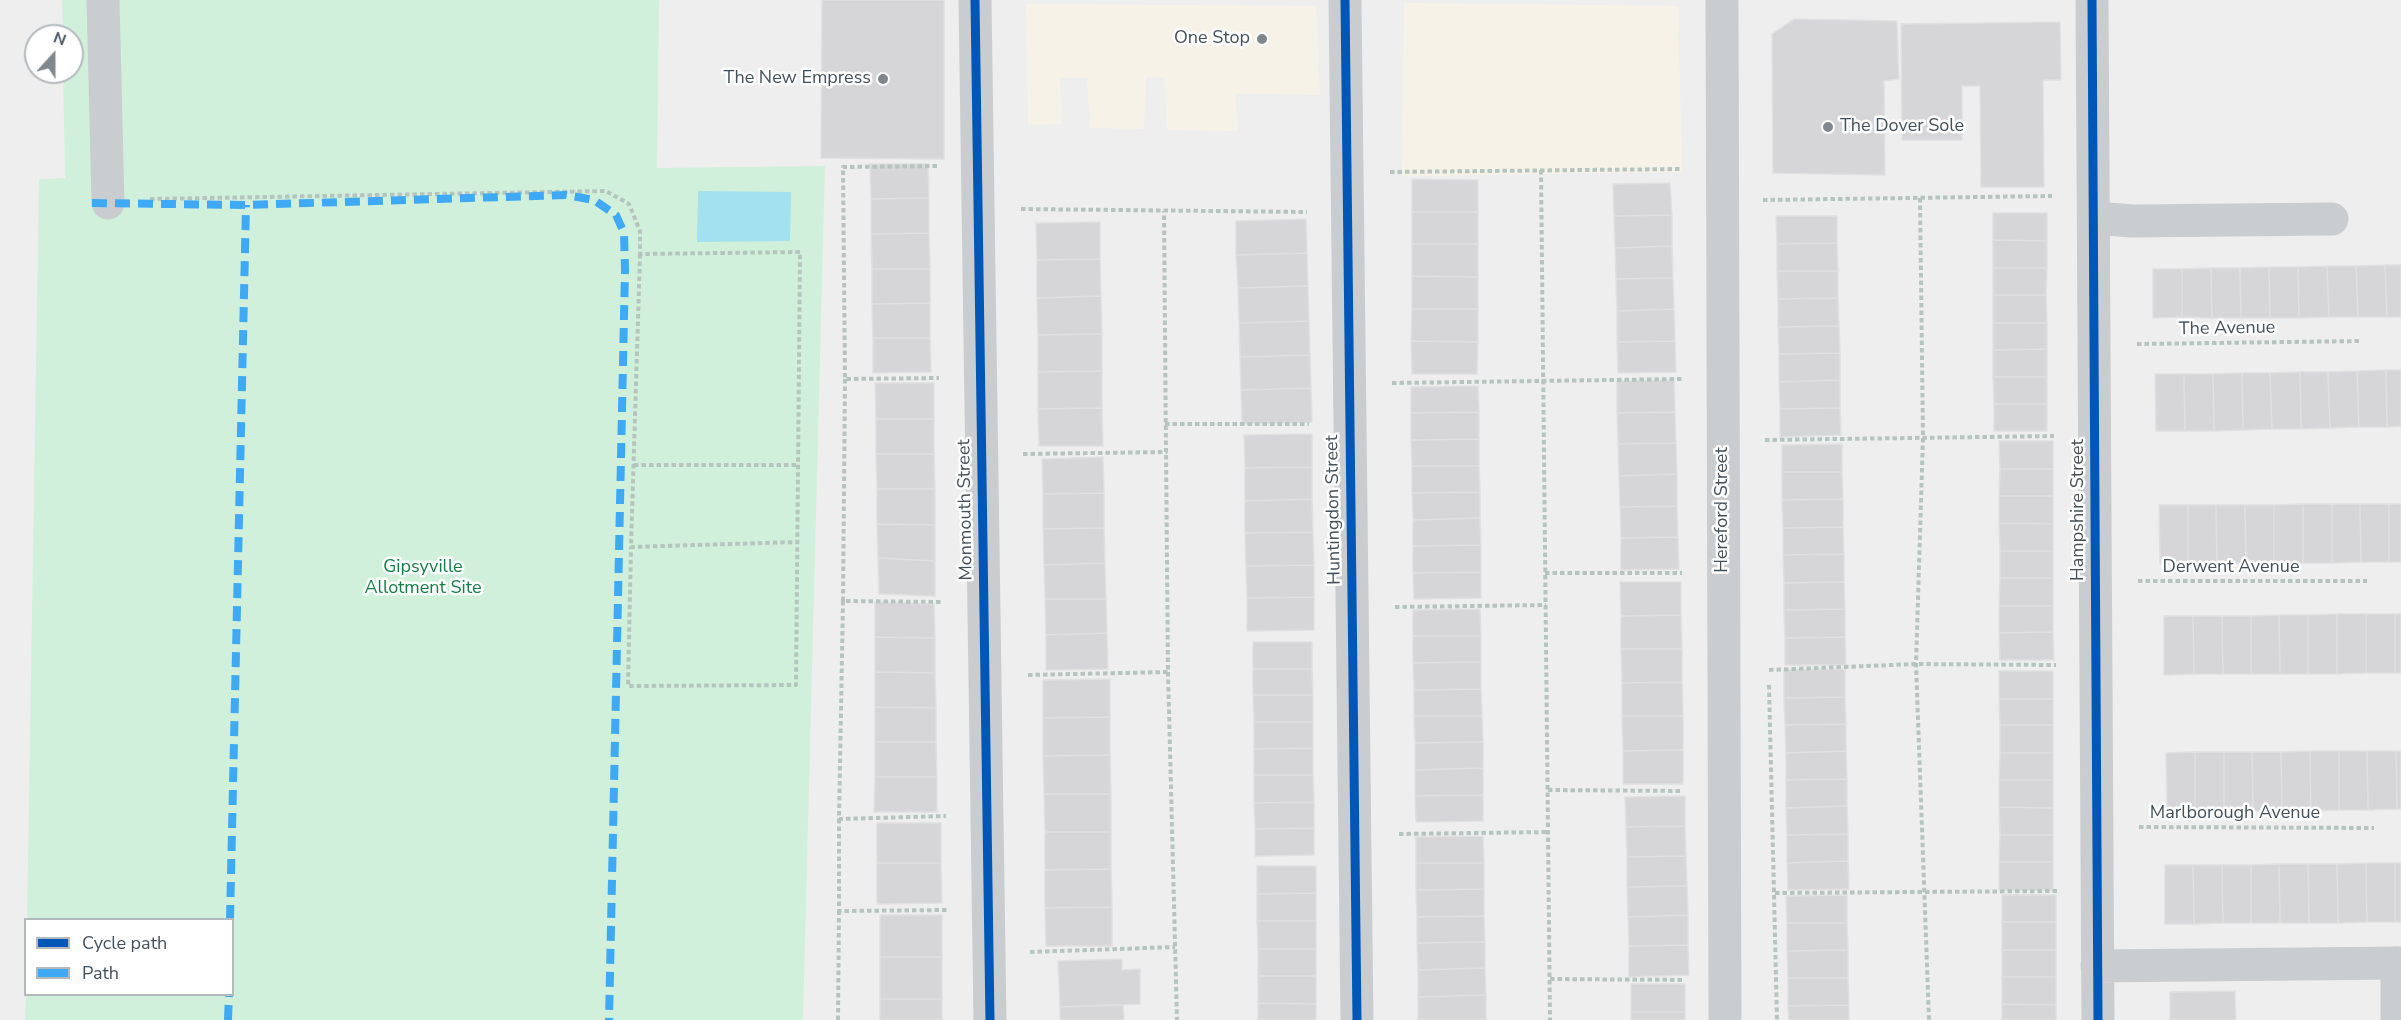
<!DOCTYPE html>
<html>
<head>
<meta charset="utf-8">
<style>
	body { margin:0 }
	#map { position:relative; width:2401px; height:1020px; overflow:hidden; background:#efeeee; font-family:"Nunito Sans",sans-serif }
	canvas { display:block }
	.legend { position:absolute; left:24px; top:918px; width:210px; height:78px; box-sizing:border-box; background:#fff; border:2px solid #b4b9bd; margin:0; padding:8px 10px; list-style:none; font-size:18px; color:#44515b }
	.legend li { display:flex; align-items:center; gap:12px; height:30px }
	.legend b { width:30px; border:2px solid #b4b9bd }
	.north { position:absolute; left:24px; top:24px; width:60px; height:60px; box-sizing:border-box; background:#fff; border:2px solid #b4b9bd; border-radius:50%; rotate:21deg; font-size:16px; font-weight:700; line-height:24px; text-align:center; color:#44515b }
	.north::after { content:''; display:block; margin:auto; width:21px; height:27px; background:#80888e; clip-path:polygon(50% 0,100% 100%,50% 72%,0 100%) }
</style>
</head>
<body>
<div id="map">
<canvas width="2401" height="1020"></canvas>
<ul class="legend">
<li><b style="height:8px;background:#0057b8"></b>Cycle path</li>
<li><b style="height:8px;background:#3fa9f5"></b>Path</li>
</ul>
<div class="north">N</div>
</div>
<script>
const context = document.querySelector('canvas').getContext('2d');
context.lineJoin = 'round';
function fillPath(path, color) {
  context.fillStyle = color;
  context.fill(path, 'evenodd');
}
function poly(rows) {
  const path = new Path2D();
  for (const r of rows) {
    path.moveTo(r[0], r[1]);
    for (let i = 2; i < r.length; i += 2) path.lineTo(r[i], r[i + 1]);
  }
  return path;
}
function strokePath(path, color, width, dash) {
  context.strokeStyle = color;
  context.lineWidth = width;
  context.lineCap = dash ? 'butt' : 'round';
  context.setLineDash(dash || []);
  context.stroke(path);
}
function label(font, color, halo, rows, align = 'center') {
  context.font = font + ' "Nunito Sans",sans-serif';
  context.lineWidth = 5;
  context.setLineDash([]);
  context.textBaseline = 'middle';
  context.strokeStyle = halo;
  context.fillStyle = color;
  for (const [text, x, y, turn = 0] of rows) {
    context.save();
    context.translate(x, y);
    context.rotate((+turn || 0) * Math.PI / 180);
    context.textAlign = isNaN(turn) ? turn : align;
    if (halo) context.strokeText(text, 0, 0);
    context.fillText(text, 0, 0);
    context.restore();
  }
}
fillPath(poly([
	[1404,3,1678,6,1682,172,1402,176],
	[1026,4,1316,6,1320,95,1235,94,1238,131,1167,130,1165,78,1146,77,1144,129,1090,128,1087,78,1060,78,1062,124,1028,125]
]), '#f7f2e8');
fillPath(poly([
	[62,0,659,0,657,168,825,166,803,1020,25,1020,26,995,232,994,232,920,27,919,39,179,65,178,63,72,72,72,72,36,63,36]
]), '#d1f0db');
fillPath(poly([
	[698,191,791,192,790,241,697,242]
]), '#a3e1ef');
const building = poly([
	[822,0,944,0,944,159,821,158,822,0],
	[1794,19,1897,21,1899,79,1884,81,1885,175,1773,173,1772,34,1794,19],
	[2060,22,2061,80,2043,80,2044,187,1981,187,1980,86,1962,86,1962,140,1902,140,1901,24,2060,22],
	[870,164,928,164,929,198,871,199,870,164],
	[1412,179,1478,180,1478,212,1412,212,1412,179],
	[1670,183,1672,215,1614,216,1613,184,1670,183],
	[929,198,929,233,871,234,871,199,929,198],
	[1412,212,1478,212,1478,244,1412,244,1412,212],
	[1993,213,2047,213,2047,241,1993,240,1993,213],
	[1672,215,1672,246,1615,248,1614,216,1672,215],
	[1776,216,1837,216,1837,243,1777,244,1776,216],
	[1306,219,1307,253,1236,255,1236,221,1306,219],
	[1100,222,1100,259,1037,260,1036,223,1100,222],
	[929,233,930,269,872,269,871,234,929,233],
	[1993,240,2047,241,2047,268,1993,268,1993,240],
	[1837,243,1838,271,1777,271,1777,244,1837,243],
	[1412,244,1478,244,1478,277,1412,276,1412,244],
	[1672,246,1673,278,1616,279,1615,248,1672,246],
	[1307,253,1308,286,1238,288,1236,255,1307,253],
	[1100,259,1101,296,1037,298,1037,260,1100,259],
	[2385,265,2401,265,2401,317,2387,317,2385,265],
	[2385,265,2387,317,2358,317,2356,266,2385,265],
	[2327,266,2356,266,2358,317,2329,317,2327,266],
	[2327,266,2329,317,2299,318,2298,267,2327,266],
	[2269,267,2298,267,2299,318,2270,318,2269,267],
	[2269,267,2270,318,2241,318,2240,268,2269,267],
	[1993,268,2047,268,2046,295,1993,295,1993,268],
	[2211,268,2240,268,2241,318,2212,318,2211,268],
	[2211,268,2212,318,2182,317,2182,269,2211,268],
	[872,269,930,269,930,303,872,304,872,269],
	[2153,269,2182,269,2182,317,2153,318,2153,269],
	[1777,271,1838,271,1838,298,1778,299,1777,271],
	[1412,276,1478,277,1478,309,1412,309,1412,276],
	[1673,278,1674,309,1617,311,1616,279,1673,278],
	[1308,286,1309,321,1239,323,1238,288,1308,286],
	[1993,295,2046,295,2047,323,1993,323,1993,295],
	[1101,296,1102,334,1038,335,1037,298,1101,296],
	[1838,298,1839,326,1778,327,1778,299,1838,298],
	[930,303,930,338,873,338,872,304,930,303],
	[1412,309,1478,309,1478,342,1411,341,1412,309],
	[1674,309,1675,341,1617,342,1617,311,1674,309],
	[1309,321,1310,355,1240,357,1239,323,1309,321],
	[1993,323,2047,323,2047,349,1993,350,1993,323],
	[1839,326,1840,353,1779,354,1778,327,1839,326],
	[1102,334,1102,371,1038,372,1038,335,1102,334],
	[873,338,930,338,931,372,873,373,873,338],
	[1411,341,1478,342,1477,374,1412,374,1411,341],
	[1675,341,1676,372,1618,373,1617,342,1675,341],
	[2047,349,2047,377,1993,377,1993,350,2047,349],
	[1840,353,1840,380,1779,382,1779,354,1840,353],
	[1310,355,1311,388,1241,390,1240,357,1310,355],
	[2386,370,2401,370,2401,426,2387,427,2386,370],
	[2386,370,2387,427,2359,427,2357,371,2386,370],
	[1102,371,1102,408,1038,409,1038,372,1102,371],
	[2357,371,2359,427,2330,428,2328,372,2357,371],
	[2300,372,2301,429,2272,429,2270,373,2300,372],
	[2300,372,2328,372,2330,428,2301,429,2300,372],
	[2242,373,2270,373,2272,429,2243,430,2242,373],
	[2242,373,2243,430,2214,431,2213,374,2242,373],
	[2155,374,2184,374,2185,431,2156,431,2155,374],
	[2184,374,2213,374,2214,431,2185,431,2184,374],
	[1993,377,2047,377,2047,404,1994,404,1993,377],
	[1674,380,1675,412,1617,413,1617,381,1674,380],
	[1840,380,1840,408,1780,409,1779,382,1840,380],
	[875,383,934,383,934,419,876,419,875,383],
	[1478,386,1479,412,1411,413,1411,387,1478,386],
	[1311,388,1312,422,1242,424,1241,390,1311,388],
	[1994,404,2047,404,2047,431,1994,431,1994,404],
	[1102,408,1103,446,1039,446,1038,409,1102,408],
	[1840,408,1841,435,1780,437,1780,409,1840,408],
	[1479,412,1479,439,1411,440,1411,413,1479,412],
	[1675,412,1676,443,1618,444,1617,413,1675,412],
	[876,419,934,419,934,454,876,454,876,419],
	[1312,434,1312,467,1245,468,1244,435,1312,434],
	[1479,439,1479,466,1412,466,1411,440,1479,439],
	[1999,441,2053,441,2053,469,2000,469,1999,441],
	[1676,443,1677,474,1619,476,1618,444,1676,443],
	[1842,444,1842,472,1782,472,1782,445,1842,444],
	[876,454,934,454,935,489,877,489,876,454],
	[1103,457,1104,493,1043,494,1042,459,1103,457],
	[1412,466,1479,466,1480,492,1412,493,1412,466],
	[1312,467,1312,499,1245,501,1245,468,1312,467],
	[2000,469,2053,469,2053,496,1999,496,2000,469],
	[1782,472,1842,472,1843,499,1782,500,1782,472],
	[1677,474,1677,506,1620,507,1619,476,1677,474],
	[877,489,935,489,935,525,877,524,877,489],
	[1480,492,1480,518,1413,520,1412,493,1480,492],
	[1104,493,1104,528,1043,529,1043,494,1104,493],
	[1999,496,2053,496,2053,524,1999,523,1999,496],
	[1312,499,1313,532,1245,533,1245,501,1312,499],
	[1843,499,1843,527,1783,528,1782,500,1843,499],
	[2303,504,2332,504,2332,563,2303,563,2303,504],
	[2303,504,2303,563,2274,563,2274,505,2303,504],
	[2332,504,2360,504,2361,562,2332,563,2332,504],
	[2360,504,2389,504,2389,562,2361,562,2360,504],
	[2389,504,2401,504,2401,562,2389,562,2389,504],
	[2159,505,2188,505,2188,563,2160,564,2159,505],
	[2188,505,2216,505,2217,563,2188,563,2188,505],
	[2216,505,2245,505,2246,563,2217,563,2216,505],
	[2245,505,2274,505,2274,563,2246,563,2245,505],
	[1677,506,1678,537,1621,538,1620,507,1677,506],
	[1480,518,1481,545,1413,546,1413,520,1480,518],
	[1999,523,2053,524,2053,551,2000,551,1999,523],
	[877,524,935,525,935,561,878,558,877,524],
	[1843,527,1844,554,1783,555,1783,528,1843,527],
	[1104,528,1105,563,1044,565,1043,529,1104,528],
	[1313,532,1314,565,1246,566,1245,533,1313,532],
	[1678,537,1679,569,1621,570,1621,538,1678,537],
	[1481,545,1481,572,1413,573,1413,546,1481,545],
	[2000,551,2053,551,2053,578,2000,578,2000,551],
	[1844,554,1844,582,1784,583,1783,555,1844,554],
	[878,558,935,561,935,596,879,594,878,558],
	[1105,563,1106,599,1045,599,1044,565,1105,563],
	[1314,565,1314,597,1247,598,1246,566,1314,565],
	[1481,572,1481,598,1414,599,1413,573,1481,572],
	[2000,578,2053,578,2053,606,1999,606,2000,578],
	[1620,582,1681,582,1681,615,1621,616,1620,582],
	[1844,582,1845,609,1784,610,1784,583,1844,582],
	[1314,597,1314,630,1247,631,1247,598,1314,597],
	[1045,599,1106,599,1107,633,1046,635,1045,599],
	[875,602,934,604,935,638,875,637,875,602],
	[1999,606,2053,606,2053,632,1999,633,1999,606],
	[1480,609,1481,636,1413,636,1413,610,1480,609],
	[1845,609,1845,637,1785,638,1784,610,1845,609],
	[2337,614,2366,614,2366,673,2337,674,2337,614],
	[2337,614,2337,674,2308,674,2308,615,2337,614],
	[2366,614,2395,614,2395,673,2366,673,2366,614],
	[2395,614,2401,614,2401,673,2395,673,2395,614],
	[1681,615,1682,649,1621,649,1621,616,1681,615],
	[2279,615,2280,674,2251,674,2251,616,2279,615],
	[2279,615,2308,615,2308,674,2280,674,2279,615],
	[2164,616,2193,616,2194,674,2164,675,2164,616],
	[2193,616,2222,616,2223,674,2194,674,2193,616],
	[2222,616,2251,616,2251,674,2223,674,2222,616],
	[2053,632,2054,660,2000,660,1999,633,2053,632],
	[1107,633,1108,669,1046,670,1046,635,1107,633],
	[1413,636,1481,636,1481,662,1413,663,1413,636],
	[875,637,935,638,935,673,875,672,875,637],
	[1845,637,1846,665,1785,665,1785,638,1845,637],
	[1253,642,1312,642,1312,669,1253,669,1253,642],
	[1621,649,1682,649,1682,682,1622,683,1621,649],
	[1481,662,1481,689,1414,690,1413,663,1481,662],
	[1253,669,1312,669,1313,695,1253,695,1253,669],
	[1845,669,1845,697,1784,698,1784,670,1845,669],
	[1999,671,2053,671,2053,699,1999,699,1999,671],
	[875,672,935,673,936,708,875,707,875,672],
	[1110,679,1110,717,1043,718,1043,680,1110,679],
	[1682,682,1683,716,1622,716,1622,683,1682,682],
	[1481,689,1482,716,1414,716,1414,690,1481,689],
	[1253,695,1313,695,1313,722,1254,722,1253,695],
	[1845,697,1846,724,1785,725,1784,698,1845,697],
	[1999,699,2053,699,2053,725,2000,725,1999,699],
	[875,707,936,708,936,742,875,742,875,707],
	[1414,716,1482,716,1483,742,1415,743,1414,716],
	[1622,716,1683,716,1683,750,1623,751,1622,716],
	[1110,717,1110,755,1043,756,1043,718,1110,717],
	[1254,722,1313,722,1313,748,1254,749,1254,722],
	[1846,724,1846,751,1786,753,1785,725,1846,724],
	[2000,725,2053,725,2053,753,2000,753,2000,725],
	[875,742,936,742,937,777,875,777,875,742],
	[1483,742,1483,768,1415,770,1415,743,1483,742],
	[1313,748,1313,775,1254,775,1254,749,1313,748],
	[1683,750,1683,784,1623,784,1623,751,1683,750],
	[1846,751,1847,779,1786,780,1786,753,1846,751],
	[2310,751,2311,811,2282,811,2281,752,2310,751],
	[2310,751,2339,751,2339,810,2311,811,2310,751],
	[2339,751,2367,751,2368,810,2339,810,2339,751],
	[2367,751,2396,751,2397,809,2368,810,2367,751],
	[2396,751,2401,751,2401,809,2397,809,2396,751],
	[2195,752,2195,811,2167,811,2166,753,2195,752],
	[2195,752,2224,752,2224,811,2195,811,2195,752],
	[2224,752,2252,752,2253,811,2224,811,2224,752],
	[2252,752,2281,752,2282,811,2253,811,2252,752],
	[2000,753,2053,753,2053,780,1999,780,2000,753],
	[1110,755,1111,794,1044,794,1043,756,1110,755],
	[1483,768,1483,795,1415,796,1415,770,1483,768],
	[1254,775,1313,775,1314,802,1254,803,1254,775],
	[875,777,937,777,937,812,874,812,875,777],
	[1847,779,1847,806,1786,808,1786,780,1847,779],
	[1999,780,2053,780,2053,808,1999,807,1999,780],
	[1044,794,1111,794,1111,832,1045,832,1044,794],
	[1483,795,1483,821,1416,822,1415,796,1483,795],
	[1685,796,1685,826,1626,827,1625,797,1685,796],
	[1314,802,1314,828,1255,829,1254,803,1314,802],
	[1847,806,1848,834,1787,835,1786,808,1847,806],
	[1999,807,2053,808,2053,835,2000,835,1999,807],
	[877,823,941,823,941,863,877,863,877,823],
	[1685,826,1686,856,1627,857,1626,827,1685,826],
	[1314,828,1314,855,1255,856,1255,829,1314,828],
	[1045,832,1111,832,1111,869,1045,870,1045,832],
	[1848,834,1848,861,1787,863,1787,835,1848,834],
	[2000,835,2053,835,2053,862,1999,862,2000,835],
	[1483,836,1484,863,1416,863,1416,837,1483,836],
	[1686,856,1687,886,1627,887,1627,857,1686,856],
	[1848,861,1849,889,1788,890,1787,863,1848,861],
	[1999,862,2053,862,2053,890,1999,890,1999,862],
	[877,863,941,863,942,903,877,904,877,863],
	[1416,863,1484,863,1484,889,1416,890,1416,863],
	[2366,863,2395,863,2395,922,2367,922,2366,863],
	[2366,863,2367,922,2338,923,2337,864,2366,863],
	[2395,863,2401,863,2401,922,2395,922,2395,863],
	[2279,864,2308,864,2309,923,2280,923,2279,864],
	[2279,864,2280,923,2251,923,2251,865,2279,864],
	[2308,864,2337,864,2338,923,2309,923,2308,864],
	[2165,865,2193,865,2194,924,2165,924,2165,865],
	[2193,865,2222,865,2223,923,2194,924,2193,865],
	[2222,865,2251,865,2251,923,2223,923,2222,865],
	[1257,866,1316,866,1316,893,1257,894,1257,866],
	[1111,869,1112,907,1045,908,1045,870,1111,869],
	[1687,886,1688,915,1628,917,1627,887,1687,886],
	[1484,889,1484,916,1417,917,1416,890,1484,889],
	[1316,893,1316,921,1257,921,1257,894,1316,893],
	[1847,895,1847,923,1787,923,1786,896,1847,895],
	[2002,895,2056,895,2056,922,2002,922,2002,895],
	[1112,907,1112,946,1046,946,1045,908,1112,907],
	[880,915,942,915,942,957,880,957,880,915],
	[1688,915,1688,945,1629,946,1628,917,1688,915],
	[1484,916,1485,942,1417,943,1417,917,1484,916],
	[1257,921,1316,921,1316,949,1258,949,1257,921],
	[2002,922,2056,922,2056,950,2002,950,2002,922],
	[1787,923,1847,923,1848,950,1787,951,1787,923],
	[1485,942,1485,968,1418,970,1417,943,1485,942],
	[1688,945,1689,975,1629,977,1629,946,1688,945],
	[1258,949,1316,949,1316,976,1258,976,1258,949],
	[1848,950,1848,978,1788,978,1787,951,1848,950],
	[2002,950,2056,950,2056,977,2002,977,2002,950],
	[880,957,942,957,942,999,880,999,880,957],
	[1122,959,1122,970,1140,969,1140,1004,1060,1007,1058,961,1122,959],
	[1485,968,1486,995,1418,997,1418,970,1485,968],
	[1258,976,1316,976,1316,1004,1258,1003,1258,976],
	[2002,977,2056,977,2056,1005,2002,1004,2002,977],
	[1788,978,1848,978,1849,1005,1788,1006,1788,978],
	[1631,984,1685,984,1685,1012,1631,1012,1631,984],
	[2235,991,2236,1020,2170,1020,2170,992,2235,991],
	[1486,995,1486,1020,1418,1020,1418,997,1486,995],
	[880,999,942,999,942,1020,880,1020,880,999],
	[1258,1003,1316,1004,1316,1020,1258,1020,1258,1003],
	[2002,1004,2056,1005,2056,1020,2002,1020,2002,1004],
	[1123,1005,1124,1020,1060,1020,1060,1007,1123,1005],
	[1849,1005,1849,1020,1789,1020,1788,1006,1849,1005],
	[1631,1012,1685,1012,1685,1020,1631,1020,1631,1012]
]);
fillPath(building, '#d6d6d8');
strokePath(building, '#e0e0e1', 1.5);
strokePath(poly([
	[937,166,843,167,845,379,939,378],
	[1541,170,1550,1020],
	[1390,172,1682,169],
	[1920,198,1923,437,1916,664,1929,1020],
	[150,199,606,191,629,204,640,231,640,254,800,252,796,685,628,686,631,547],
	[1763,200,2052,196],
	[1021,209,1307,212],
	[640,254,631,547,797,542],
	[2137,344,2361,341],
	[845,379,843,601,943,602],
	[1392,383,1682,379],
	[1165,424,1309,424],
	[1765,440,2054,436],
	[1023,454,1166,452,1164,211],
	[634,465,798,465],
	[1545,573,1682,573],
	[2138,581,2367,581],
	[843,601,839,819,946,816],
	[1395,607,1546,605],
	[1769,670,1916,664,2056,665],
	[1168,672,1177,1020],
	[1028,675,1168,672,1166,452],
	[1769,685,1777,1020],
	[1548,790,1682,791],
	[839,819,839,911,947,910],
	[2139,827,2374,828],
	[1399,834,1548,832],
	[1775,893,2057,891],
	[1030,952,1175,947],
	[1550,979,1684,980],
	[838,1020,839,911]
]), '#b6c4bf', 4, [4.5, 3]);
strokePath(poly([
	[103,0,108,203],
	[975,0,990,1020],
	[1345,0,1357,1020],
	[1722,0,1725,1020],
	[2092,0,2098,1020],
	[2094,218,2132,221,2332,219],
	[2397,963,2397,1020],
	[2097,966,2401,963]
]), '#cacdcf', 33);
strokePath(poly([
	[92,203,246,205,566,195,594,200,616,215,624,233,625,270,609,1020],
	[230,920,246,205],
	[228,1020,229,994]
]), '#3fa9f5', 8, [15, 8]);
strokePath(poly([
	[975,0,990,1020],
	[1345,0,1357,1020],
	[2092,0,2098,1020]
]), '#0057b8', 9);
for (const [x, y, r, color] of [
	[1262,39,6,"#80888e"],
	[883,79,6,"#80888e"],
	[1828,127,6,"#80888e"]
]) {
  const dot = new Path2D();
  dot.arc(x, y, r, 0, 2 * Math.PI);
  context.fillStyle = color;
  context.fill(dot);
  strokePath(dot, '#fff', 2);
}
label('18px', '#44515b', '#fff', [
	["One Stop",1250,39],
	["The New Empress",871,79],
	["The Dover Sole",1840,127,"left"]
], 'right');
label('18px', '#44515b', '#fff', [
	["The Avenue",2227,329,-1],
	["Monmouth Street",966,510,-91],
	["Huntingdon Street",1334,510,-91],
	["Hereford Street",1723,510,-90],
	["Hampshire Street",2079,510,-90],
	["Derwent Avenue",2231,568],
	["Marlborough Avenue",2235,814]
]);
label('18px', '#128046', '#fff', [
	["Gipsyville",423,568],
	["Allotment Site",423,589]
]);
</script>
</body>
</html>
